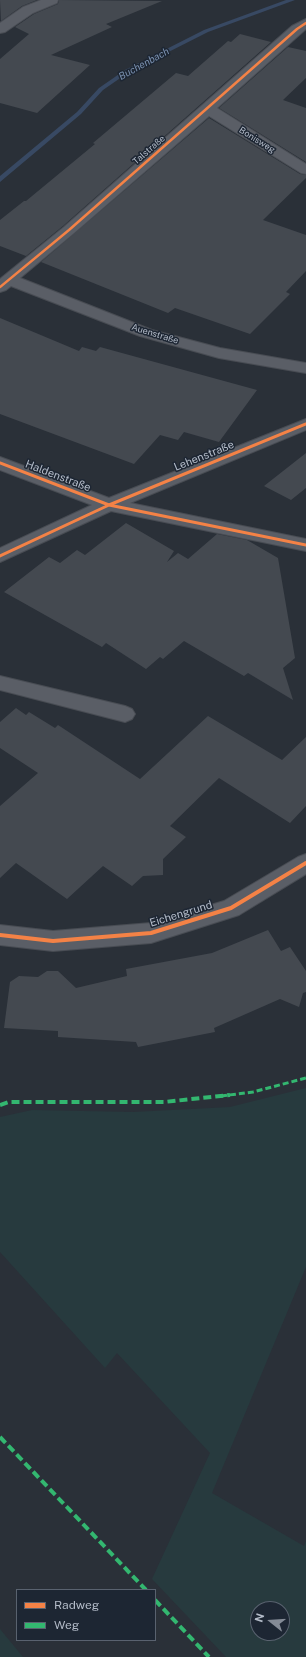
<!DOCTYPE html>
<html>
<head>
<meta charset="utf-8">
<style>
	body { margin:0 }
	#map { position:relative; width:306px; height:1657px; overflow:hidden; background:#2a3038; font-family:"Public Sans",sans-serif }
	canvas { display:block }
	.legend { position:absolute; left:16px; top:1589px; width:140px; height:52px; box-sizing:border-box; background:#1d2633; border:1px solid #59626f; margin:0; padding:5px 7px; list-style:none; font-size:12px; color:#b4bcc9 }
	.legend li { display:flex; align-items:center; gap:8px; height:20px }
	.legend b { width:20px; border:1px solid #59626f }
	.north { position:absolute; left:250px; top:1601px; width:40px; height:40px; box-sizing:border-box; background:#1d2633; border:1px solid #59626f; border-radius:50%; rotate:287deg; font-size:11px; font-weight:700; line-height:16px; text-align:center; color:#b4bcc9 }
	.north::after { content:''; display:block; margin:auto; width:14px; height:18px; background:#848b96; clip-path:polygon(50% 0,100% 100%,50% 72%,0 100%) }
</style>
</head>
<body>
<div id="map">
<canvas width="306" height="1657"></canvas>
<ul class="legend">
<li><b style="height:5px;background:#f48246"></b>Radweg</li>
<li><b style="height:5px;background:#33b770"></b>Weg</li>
</ul>
<div class="north">N</div>
</div>
<script>
const context = document.querySelector('canvas').getContext('2d');
context.lineJoin = 'round';
function fillPath(path, color) {
  context.fillStyle = color;
  context.fill(path, 'evenodd');
}
function poly(rows) {
  const path = new Path2D();
  for (const r of rows) {
    path.moveTo(r[0], r[1]);
    for (let i = 2; i < r.length; i += 2) path.lineTo(r[i], r[i + 1]);
  }
  return path;
}
function strokePath(path, color, width, dash) {
  context.strokeStyle = color;
  context.lineWidth = width;
  context.lineCap = dash ? 'butt' : 'round';
  context.setLineDash(dash || []);
  context.stroke(path);
}
function label(font, color, halo, rows, align = 'center') {
  context.font = font + ' "Public Sans",sans-serif';
  context.lineWidth = 3;
  context.setLineDash([]);
  context.textBaseline = 'middle';
  context.strokeStyle = halo;
  context.fillStyle = color;
  for (const [text, x, y, turn = 0] of rows) {
    context.save();
    context.translate(x, y);
    context.rotate((+turn || 0) * Math.PI / 180);
    context.textAlign = isNaN(turn) ? turn : align;
    if (halo) context.strokeText(text, 0, 0);
    context.fillText(text, 0, 0);
    context.restore();
  }
}
fillPath(poly([
	[306,1088,306,1267,212,1493,304,1546,306,1541,306,1657,226,1657,152,1579,210,1453,117,1353,105,1368,0,1252,0,1117,32,1110,133,1112,230,1107],
	[258,1609,282,1609,282,1633,258,1633],
	[0,1629,23,1657,0,1657]
]), '#273a3e');
fillPath(poly([
	[286,0,295,0,208,32,129,72,103,90,81,114,0,182,0,176,77,112,99,88,125,70,204,30,286,0]
]), '#384963');
fillPath(poly([
	[0,0,37,0,22,6,1,21],
	[59,0,162,1,106,24,112,27,51,55,90,65,37,113,0,103,0,59,29,34,15,27,34,14,58,4],
	[240,34,271,42,63,226,26,256,0,246,0,220,24,201,26,201,95,144,93,143,176,73,188,76,228,41,231,42],
	[288,47,306,51,306,78,283,100,306,108,306,162,219,108],
	[209,118,300,174,306,175,306,178,263,220,306,235,306,271,286,292,290,294,250,334,175,308,168,313,41,262],
	[0,318,79,351,82,347,96,351,100,347,257,390,219,442,184,432,178,440,160,435,134,464,0,414],
	[306,453,306,488,291,500,264,486],
	[126,523,174,551,167,562,178,553,188,559,217,534,247,540,278,558,295,658,283,668,293,700,248,673,244,676,184,641,163,659,160,657,146,669,106,643,102,647,4,592,49,557,60,563,77,550,85,555],
	[16,708,26,715,29,712,55,728,58,725,140,779,208,716,282,760,306,737,306,806,290,823,219,778,170,826,186,837,163,859,163,875,143,876,132,886,103,866,67,899,16,863,0,878,0,806,38,773,0,748,0,722],
	[268,930,281,951,290,947,306,971,306,992,303,993,299,1007,280,999,214,1028,215,1032,138,1047,136,1042,58,1037,58,1031,4,1028,10,982,19,976,38,977,47,971,58,971,76,988,127,976,126,969,212,953]
]), '#444950');
const minor = poly([
	[41,0,58,0,57,3,33,13,5,32,0,33,0,23,23,7,41,0],
	[306,19,306,29,217,108,306,164,306,174,301,173,209,116,74,233,20,278,152,330,220,348,306,363,306,373,219,358,140,336,11,286,6,290,0,292,0,279,64,227,292,26,306,19],
	[306,419,306,430,130,503,306,539,306,551,111,511,0,562,0,548,92,505,0,470,0,457,109,498,306,419],
	[0,676,125,706,132,709,135,714,132,719,125,722,0,690,0,676],
	[306,854,306,874,239,915,151,943,53,951,0,945,0,925,53,931,151,923,224,901,298,857,306,854]
]);
strokePath(minor, '#484c53', 2);
fillPath(minor, '#5a5e66');
strokePath(poly([
	[221,1096,253,1092,306,1078]
]), '#33b770', 3, [6, 3]);
strokePath(poly([
	[0,1105,9,1102,164,1102,230,1095],
	[0,1437,146,1590],
	[155,1600,209,1657]
]), '#33b770', 4, [8, 4]);
strokePath(poly([
	[0,287,69,230,297,29,306,23]
]), '#f48246', 2.5);
strokePath(poly([
	[0,463,109,505,306,545],
	[0,556,109,505,306,424]
]), '#f48246', 3);
strokePath(poly([
	[0,935,53,941,151,933,231,908,306,863]
]), '#f48246', 4);
label('9px', '#b4bcc9', '#1d2633', [
	["Bonisweg",257,140,32],
	["Talstraße",149,150,-41],
	["Auenstraße",155,334,17]
]);
label('italic 10px', '#7c92b1', '#1d2633', [
	["Buchenbach",144,64,-29]
]);
label('11px', '#b4bcc9', '#1d2633', [
	["Lehenstraße",204,456,-22],
	["Haldenstraße",58,476,21],
	["Eichengrund",181,914,-17]
]);
</script>
</body>
</html>
